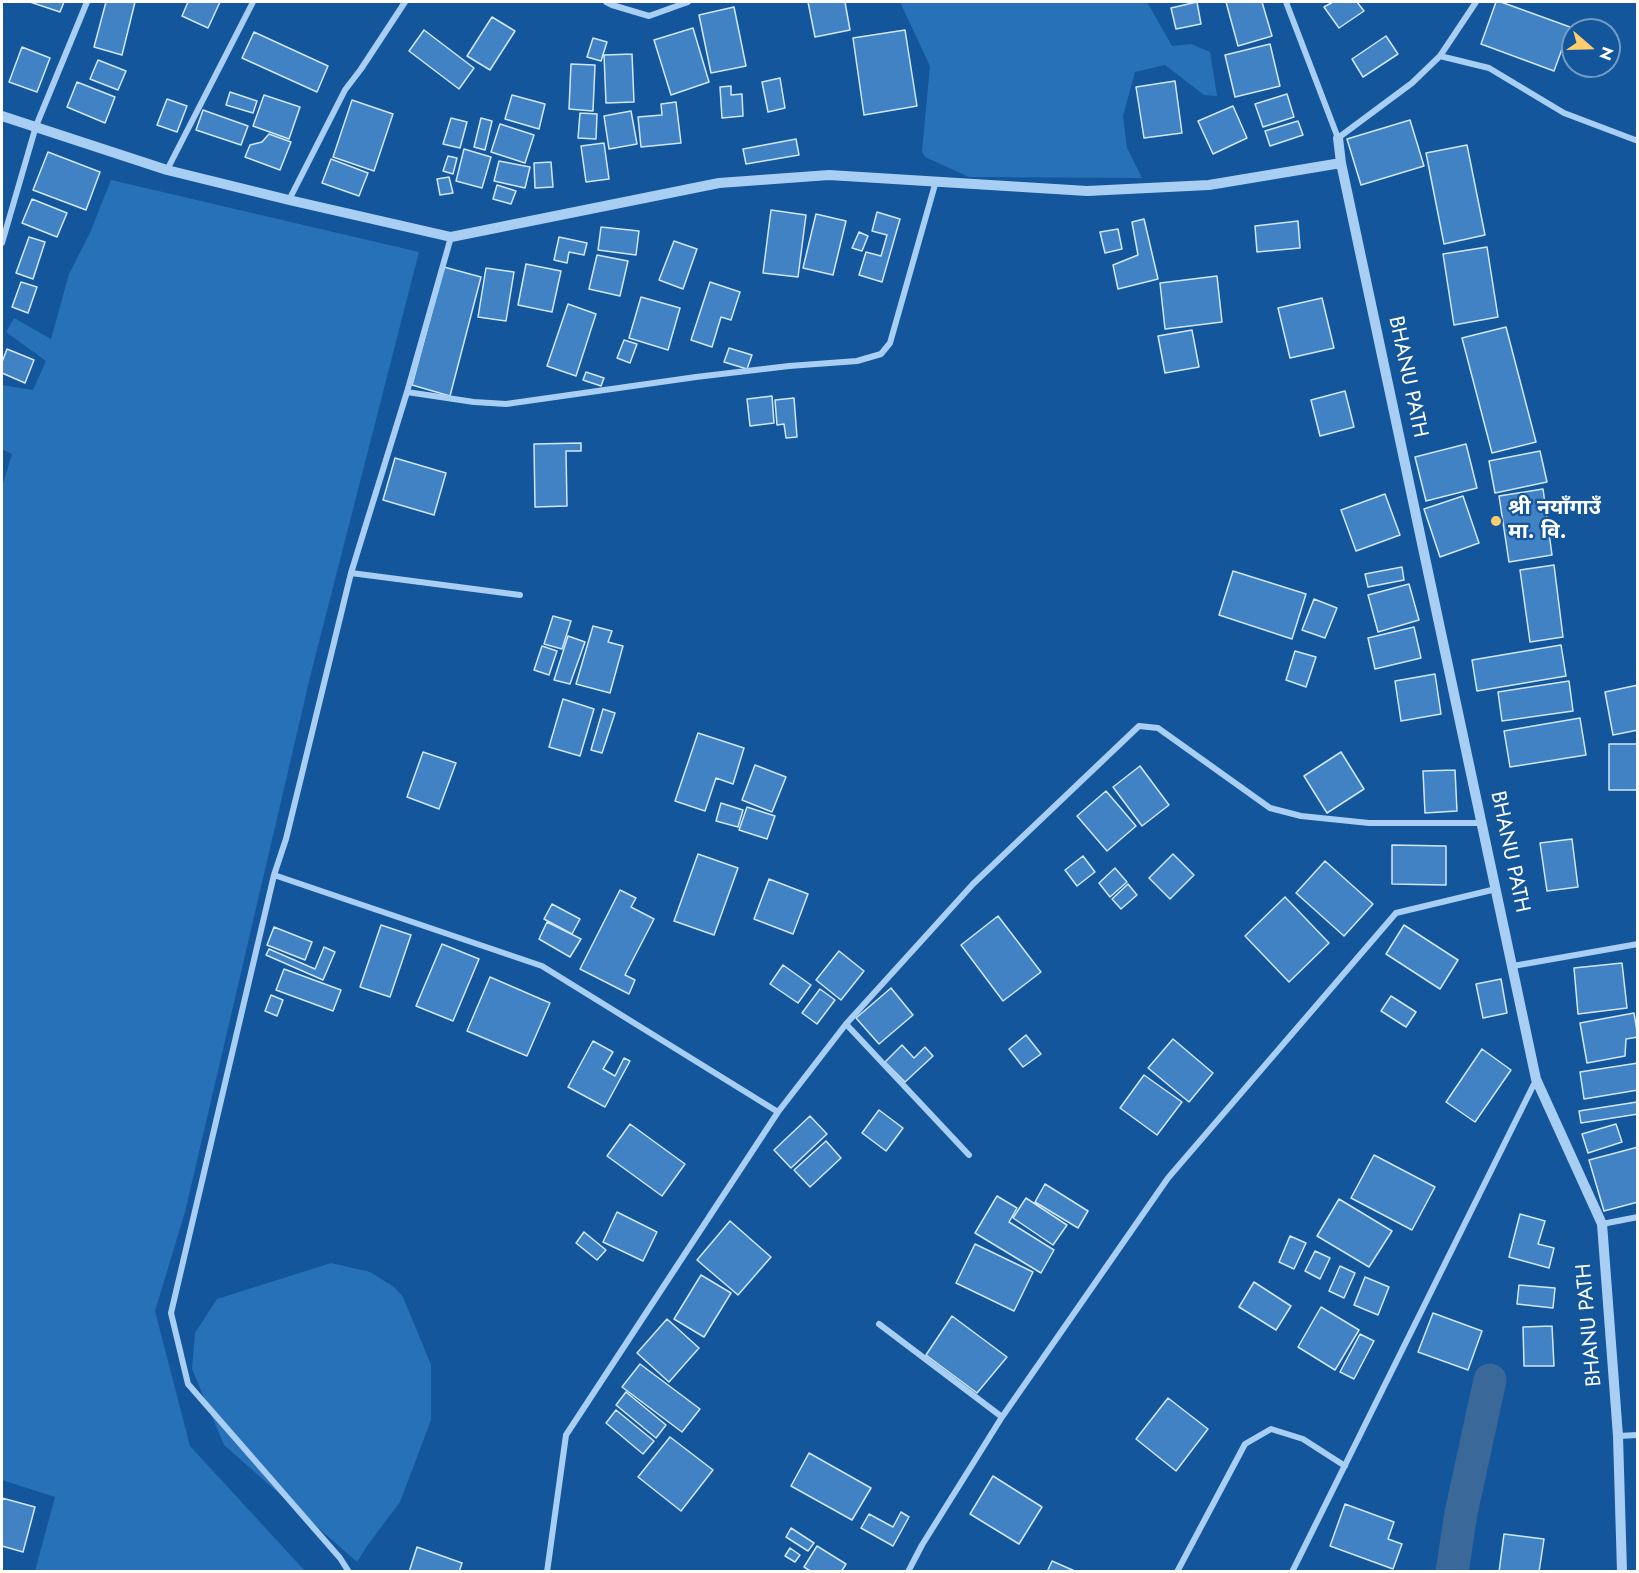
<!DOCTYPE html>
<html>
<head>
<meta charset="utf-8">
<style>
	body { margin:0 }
	#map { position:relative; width:1639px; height:1573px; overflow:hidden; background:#14569b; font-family:Jost,sans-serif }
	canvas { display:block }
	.frame { position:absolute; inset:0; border:3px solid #fff; pointer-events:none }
	.north { position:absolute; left:1561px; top:18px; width:60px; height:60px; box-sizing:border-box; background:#14569b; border:2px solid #729ac3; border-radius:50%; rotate:110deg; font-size:16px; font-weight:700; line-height:24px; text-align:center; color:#fff }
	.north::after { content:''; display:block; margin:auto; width:21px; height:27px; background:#ffcd6b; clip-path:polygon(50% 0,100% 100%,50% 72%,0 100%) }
</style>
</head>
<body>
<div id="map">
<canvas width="1639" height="1573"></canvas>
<div class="frame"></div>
<div class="north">N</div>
</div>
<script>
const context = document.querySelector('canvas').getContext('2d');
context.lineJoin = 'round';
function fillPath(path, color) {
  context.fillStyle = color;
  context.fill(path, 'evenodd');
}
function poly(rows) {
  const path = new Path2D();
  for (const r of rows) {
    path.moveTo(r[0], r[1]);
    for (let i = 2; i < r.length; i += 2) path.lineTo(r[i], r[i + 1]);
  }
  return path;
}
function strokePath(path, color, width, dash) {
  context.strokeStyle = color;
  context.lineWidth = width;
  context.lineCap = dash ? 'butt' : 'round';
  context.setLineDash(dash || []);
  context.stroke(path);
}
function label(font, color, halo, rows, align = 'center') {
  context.font = font + ' Jost,"Noto Sans Devanagari",sans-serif';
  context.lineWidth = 4.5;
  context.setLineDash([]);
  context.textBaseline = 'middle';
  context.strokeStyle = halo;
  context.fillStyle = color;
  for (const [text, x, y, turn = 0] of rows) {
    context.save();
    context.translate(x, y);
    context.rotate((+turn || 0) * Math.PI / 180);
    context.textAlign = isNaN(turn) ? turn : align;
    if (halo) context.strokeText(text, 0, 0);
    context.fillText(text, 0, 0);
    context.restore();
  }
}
fillPath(poly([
	[900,2,1147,2,1172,46,1191,44,1210,52,1217,96,1204,95,1165,65,1135,72,1123,116,1127,148,1142,178,969,177,925,157,922,151,930,66],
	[111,180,419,252,311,673,185,1212,155,1311,190,1446,305,1571,35,1571,55,1497,2,1480,2,487,12,454,2,449,2,385,33,390,46,361,6,332,14,318,51,339,69,274,90,233],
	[331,1263,370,1272,394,1287,403,1297,431,1365,431,1420,400,1502,367,1546,357,1562,224,1445,192,1369,195,1333,217,1299]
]), '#2771b9');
strokePath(poly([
	[1452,1572,1461,1513,1490,1380]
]), '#396899', 33);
const building = poly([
	[30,2,64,2,60,12,30,2],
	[106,2,135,2,122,55,94,47,106,2],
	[188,2,220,2,208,28,182,16,188,2],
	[808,2,845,2,850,30,815,37,808,2],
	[1197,2,1201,24,1176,29,1171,8,1197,2],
	[1226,2,1262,2,1272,36,1238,46,1226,2],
	[1333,2,1357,2,1364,11,1339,28,1324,7,1333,2],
	[1496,2,1501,2,1570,27,1554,71,1481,44,1496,2],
	[734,7,746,66,711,73,699,15,734,7],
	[492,17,515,31,490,70,467,56,492,17],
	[693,28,709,82,671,95,654,40,693,28],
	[424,30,474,68,459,89,409,51,424,30],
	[905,30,917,106,864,115,853,38,905,30],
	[254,32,328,66,317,92,242,58,254,32],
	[1386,36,1398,54,1363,77,1352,59,1386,36],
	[593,38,607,42,601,61,587,57,593,38],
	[1270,44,1280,86,1235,97,1225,55,1270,44],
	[22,47,50,58,37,92,9,82,22,47],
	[632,54,634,102,606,103,604,55,632,54],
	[98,60,126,71,118,90,90,79,98,60],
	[571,64,595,65,593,111,569,109,571,64],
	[780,78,785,108,768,112,762,82,780,78],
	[1175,81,1182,133,1144,138,1136,87,1175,81],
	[77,82,115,97,105,123,67,107,77,82],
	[731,86,731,95,742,94,743,116,722,118,720,87,731,86],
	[230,92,257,101,253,113,226,105,230,92],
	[1287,94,1294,117,1263,127,1255,104,1287,94],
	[264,95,300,107,289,139,253,126,264,95],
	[512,95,545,104,539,129,505,119,512,95],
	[167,99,187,106,177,132,157,125,167,99],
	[352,100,393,114,374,171,333,157,352,100],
	[676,102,681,143,641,147,638,117,662,115,661,104,676,102],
	[1233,106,1247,138,1213,154,1198,121,1233,106],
	[203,110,248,126,241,145,196,130,203,110],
	[631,111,637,144,609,149,604,116,631,111],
	[580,113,597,114,596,139,578,138,580,113],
	[451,118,467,122,460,148,443,144,451,118],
	[481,118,492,121,485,150,474,147,481,118],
	[1410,120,1424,166,1361,185,1347,139,1410,120],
	[1298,121,1303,135,1270,146,1265,131,1298,121],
	[500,124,534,135,525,163,491,152,500,124],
	[269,134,291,142,280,170,245,157,250,145,262,142,269,134],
	[796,139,799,155,746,164,743,149,796,139],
	[604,143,609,179,586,182,581,146,604,143],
	[1467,145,1485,235,1444,244,1426,153,1467,145],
	[464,149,491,157,482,188,456,181,464,149],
	[48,152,100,172,86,210,33,190,48,152],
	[448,156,457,158,453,174,443,171,448,156],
	[331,159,368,173,359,196,322,183,331,159],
	[499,161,530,167,525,188,494,181,499,161],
	[551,162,553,187,535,188,534,163,551,162],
	[449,177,453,193,440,195,437,179,449,177],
	[497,185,516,191,511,204,493,199,497,185],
	[32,199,67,213,57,237,22,223,32,199],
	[771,210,806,215,798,277,763,273,771,210],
	[877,212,900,219,882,282,859,275,866,252,881,256,887,235,872,231,877,212],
	[816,214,846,221,833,275,803,268,816,214],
	[1144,219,1158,279,1118,289,1113,265,1138,255,1132,222,1144,219],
	[1298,221,1300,248,1257,252,1255,226,1298,221],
	[601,227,639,231,636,255,598,250,601,227],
	[1118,229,1122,249,1105,253,1100,232,1118,229],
	[859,232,868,236,862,251,852,248,859,232],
	[29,237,45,242,33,279,16,273,29,237],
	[559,237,587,243,584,255,569,252,567,263,554,260,559,237],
	[674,241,697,249,683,289,659,280,674,241],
	[1487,247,1498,317,1454,325,1443,254,1487,247],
	[597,255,628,261,620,296,589,289,597,255],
	[526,264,561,271,552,312,518,305,526,264],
	[444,267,481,277,450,396,412,385,444,267],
	[486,268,514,272,506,321,478,317,486,268],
	[1217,276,1222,322,1165,329,1160,283,1217,276],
	[21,282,37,287,28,313,12,307,21,282],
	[710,282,740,292,731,320,721,317,712,347,691,340,710,282],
	[641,297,680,308,668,350,629,338,641,297],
	[1322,298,1334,348,1290,358,1278,308,1322,298],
	[568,304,596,314,576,376,547,366,568,304],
	[1506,327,1536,442,1492,453,1462,338,1506,327],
	[1192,330,1199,367,1165,373,1158,336,1192,330],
	[624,340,637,344,630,363,617,358,624,340],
	[729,348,752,355,747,369,724,362,729,348],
	[7,349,34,360,25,383,2,373,2,362,7,349],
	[586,372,604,378,601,386,583,380,586,372],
	[1345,391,1354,427,1320,436,1311,400,1345,391],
	[772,396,774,423,750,426,747,399,772,396],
	[794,398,797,437,786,438,784,424,777,425,775,400,794,398],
	[581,443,581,451,566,451,567,506,535,507,534,444,581,443],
	[1466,444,1477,488,1426,501,1415,457,1466,444],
	[1540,451,1547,482,1495,493,1489,461,1540,451],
	[395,458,446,473,434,515,383,500,395,458],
	[1543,489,1552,555,1509,562,1499,496,1543,489],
	[1385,494,1400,535,1356,551,1341,510,1385,494],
	[1463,496,1479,543,1440,557,1424,509,1463,496],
	[1554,565,1563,637,1530,642,1520,570,1554,565],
	[1402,567,1404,580,1368,587,1365,574,1402,567],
	[1233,571,1306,594,1292,639,1219,615,1233,571],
	[1409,584,1419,620,1378,632,1368,595,1409,584],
	[1314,599,1337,608,1325,638,1302,630,1314,599],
	[553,616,571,621,562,649,544,644,553,616],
	[593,626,612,631,608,642,623,646,610,693,576,684,593,626],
	[1414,627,1421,658,1375,669,1368,638,1414,627],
	[568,636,585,642,570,684,554,680,568,636],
	[1561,645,1566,676,1477,691,1472,660,1561,645],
	[542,646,557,651,549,675,534,670,542,646],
	[1295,651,1316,657,1306,687,1286,680,1295,651],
	[1435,674,1441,714,1401,721,1395,681,1435,674],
	[1569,681,1573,711,1502,721,1498,692,1569,681],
	[1638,685,1638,730,1613,735,1605,692,1638,685],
	[563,699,594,709,580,756,549,747,563,699],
	[603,709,615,713,602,753,591,750,603,709],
	[1580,718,1586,755,1510,767,1504,731,1580,718],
	[698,733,744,748,733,784,716,778,705,811,675,801,698,733],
	[1609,744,1638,744,1638,790,1609,790,1609,744],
	[423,752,456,763,439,809,407,797,423,752],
	[1341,752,1364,789,1327,813,1304,776,1341,752],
	[755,765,786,777,772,812,742,800,755,765],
	[1140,766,1169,805,1142,826,1113,787,1140,766],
	[1455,770,1457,811,1425,813,1423,771,1455,770],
	[1106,791,1136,826,1107,851,1077,816,1106,791],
	[721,803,743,810,738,827,716,821,721,803],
	[747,807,775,816,767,839,739,830,747,807],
	[1572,839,1578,887,1547,891,1540,843,1572,839],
	[1392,845,1446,846,1446,885,1392,884,1392,845],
	[698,854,738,868,714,935,674,921,698,854],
	[1173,854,1194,875,1170,899,1149,878,1173,854],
	[1083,856,1095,872,1077,886,1065,870,1083,856],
	[1325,861,1373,904,1344,936,1296,893,1325,861],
	[1115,868,1127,882,1110,897,1099,883,1115,868],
	[769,879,808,894,793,934,754,919,769,879],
	[1128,884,1137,895,1121,909,1112,899,1128,884],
	[620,890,636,898,631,907,654,919,625,975,635,980,629,994,580,969,620,890],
	[1285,897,1329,943,1289,982,1245,936,1285,897],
	[552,904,580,919,572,934,544,919,552,904],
	[998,916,1041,972,1003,1001,961,945,998,916],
	[547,922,581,939,570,957,539,939,547,922],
	[381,925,411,935,390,997,360,987,381,925],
	[1404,925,1458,960,1440,989,1386,954,1404,925],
	[274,927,312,942,305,960,267,945,274,927],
	[442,944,479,959,453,1021,416,1006,442,944],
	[324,947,335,952,323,980,266,955,269,949,315,969,324,947],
	[839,951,864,971,841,1000,816,980,839,951],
	[1622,963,1627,1008,1578,1014,1574,968,1622,963],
	[783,965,811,985,798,1003,770,984,783,965],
	[284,969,341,990,333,1011,276,990,284,969],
	[490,977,550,1003,527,1056,467,1031,490,977],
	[1501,979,1507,1013,1483,1018,1476,984,1501,979],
	[891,988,913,1015,879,1044,856,1018,891,988],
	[820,989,835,1000,817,1024,802,1013,820,989],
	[271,995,283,1000,277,1016,265,1011,271,995],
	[1391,996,1416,1012,1406,1027,1381,1011,1391,996],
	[1634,1013,1638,1037,1626,1039,1625,1056,1587,1063,1580,1023,1634,1013],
	[1026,1035,1041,1054,1023,1067,1009,1049,1026,1035],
	[1173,1039,1213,1073,1189,1102,1148,1068,1173,1039],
	[593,1041,613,1052,603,1069,615,1076,624,1058,630,1061,605,1107,568,1087,593,1041],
	[902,1045,914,1058,925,1047,933,1056,905,1082,885,1062,902,1045],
	[1482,1049,1511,1070,1475,1122,1446,1102,1482,1049],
	[1638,1063,1638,1090,1584,1099,1580,1072,1638,1063],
	[1144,1075,1182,1102,1157,1135,1120,1108,1144,1075],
	[1637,1102,1638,1114,1581,1123,1579,1111,1637,1102],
	[879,1110,903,1128,886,1151,862,1133,879,1110],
	[810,1116,827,1134,791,1168,774,1150,810,1116],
	[630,1124,685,1164,662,1196,607,1156,630,1124],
	[1616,1124,1622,1142,1588,1153,1582,1134,1616,1124],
	[826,1141,841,1158,810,1187,794,1170,826,1141],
	[1638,1147,1638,1202,1604,1211,1589,1160,1638,1147],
	[1374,1155,1435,1187,1412,1230,1351,1198,1374,1155],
	[1045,1184,1088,1211,1078,1228,1035,1202,1045,1184],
	[997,1196,1017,1208,1009,1222,1054,1250,1041,1273,975,1233,997,1196],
	[1026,1198,1067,1225,1053,1245,1013,1218,1026,1198],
	[1339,1199,1392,1231,1369,1267,1317,1236,1339,1199],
	[617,1212,657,1232,643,1261,603,1242,617,1212],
	[1520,1214,1545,1221,1538,1244,1554,1248,1549,1268,1509,1257,1520,1214],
	[730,1221,771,1257,738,1295,697,1260,730,1221],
	[584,1232,606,1250,597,1260,576,1243,584,1232],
	[1290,1236,1306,1243,1294,1269,1279,1262,1290,1236],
	[975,1244,1033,1272,1014,1311,956,1283,975,1244],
	[1315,1251,1330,1258,1320,1279,1305,1271,1315,1251],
	[1340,1266,1355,1273,1344,1298,1329,1291,1340,1266],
	[701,1275,731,1293,704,1337,674,1319,701,1275],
	[1365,1277,1389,1287,1378,1315,1354,1305,1365,1277],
	[1254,1282,1291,1306,1276,1330,1239,1307,1254,1282],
	[1519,1285,1555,1288,1553,1308,1517,1304,1519,1285],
	[1321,1307,1359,1330,1335,1370,1298,1347,1321,1307],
	[1433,1313,1482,1331,1468,1370,1418,1352,1433,1313],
	[952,1316,1007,1357,977,1393,926,1355,952,1316],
	[667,1319,699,1348,669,1382,637,1353,667,1319],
	[1552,1326,1554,1366,1524,1366,1523,1327,1552,1326],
	[1360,1334,1374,1341,1354,1379,1340,1372,1360,1334],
	[640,1364,700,1409,682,1432,622,1387,640,1364],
	[626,1392,666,1425,656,1438,616,1405,626,1392],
	[1168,1398,1208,1429,1176,1471,1136,1439,1168,1398],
	[616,1410,654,1441,643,1454,606,1423,616,1410],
	[670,1437,713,1470,681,1511,638,1477,670,1437],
	[809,1453,871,1488,852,1520,791,1486,809,1453],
	[993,1476,1042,1507,1019,1544,970,1514,993,1476],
	[2,1498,35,1507,23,1552,2,1546,2,1498],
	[1345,1504,1394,1522,1388,1539,1402,1544,1393,1569,1330,1546,1345,1504],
	[901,1512,909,1517,893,1546,861,1528,869,1514,893,1527,901,1512],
	[791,1528,814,1543,808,1551,786,1537,791,1528],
	[1504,1534,1544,1539,1539,1572,1499,1572,1504,1534],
	[817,1546,846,1564,841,1572,812,1572,804,1567,817,1546],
	[417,1547,462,1563,459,1572,409,1572,417,1547],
	[790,1548,800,1555,795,1562,785,1556,790,1548],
	[1052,1561,1077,1572,1047,1572,1052,1561]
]);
fillPath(building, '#4182c4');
strokePath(building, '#d1e7fd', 1.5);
strokePath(poly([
	[606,2,612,5,649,16,688,2],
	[1286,2,1338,138,1412,83,1440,56,1476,2],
	[1440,56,1489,68,1564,113,1638,141],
	[167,170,253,2],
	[289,200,345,90,361,69,405,2],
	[2,243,36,126,87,2],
	[407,392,474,402,506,404,696,377,789,366,857,361,881,354,890,343,936,181],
	[351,573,520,595],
	[274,875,542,966,778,1112],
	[1513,966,1638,944],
	[846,1024,969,1155],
	[1602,1224,1638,1217],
	[879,1324,1002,1417],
	[1618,1436,1638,1435],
	[349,1572,340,1558,188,1384,171,1313,274,875,286,839,351,573,407,392,451,237],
	[547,1572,566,1435,778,1112,846,1024,973,884,1139,726,1158,728,1270,808,1301,816,1369,823,1482,823],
	[908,1572,922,1545,1002,1417,1168,1178,1396,913,1496,889],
	[1177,1572,1245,1444,1271,1429,1303,1439,1345,1466],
	[1292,1572,1536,1080]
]), '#a9cef3', 6);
strokePath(poly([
	[2,116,167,170,289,200,451,237,719,183,829,175,1087,191,1209,185,1341,163],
	[1338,138,1341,163,1536,1079,1602,1224,1618,1436,1622,1572]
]), '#a9cef3', 10);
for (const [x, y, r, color] of [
	[1496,521,6,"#ffcd6b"]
]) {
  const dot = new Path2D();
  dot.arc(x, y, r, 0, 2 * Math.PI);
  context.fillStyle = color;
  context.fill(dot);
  strokePath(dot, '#14569b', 2);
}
label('21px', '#fff', '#14569b', [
	["BHANU PATH",1407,377,78],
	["BHANU PATH",1509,852,78],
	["BHANU PATH",1590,1325,-95]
]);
label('bold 21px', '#fff', '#14569b', [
	["श्री नयाँगाउँ",1508,509],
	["मा. वि.",1508,533]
], 'left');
</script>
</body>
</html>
